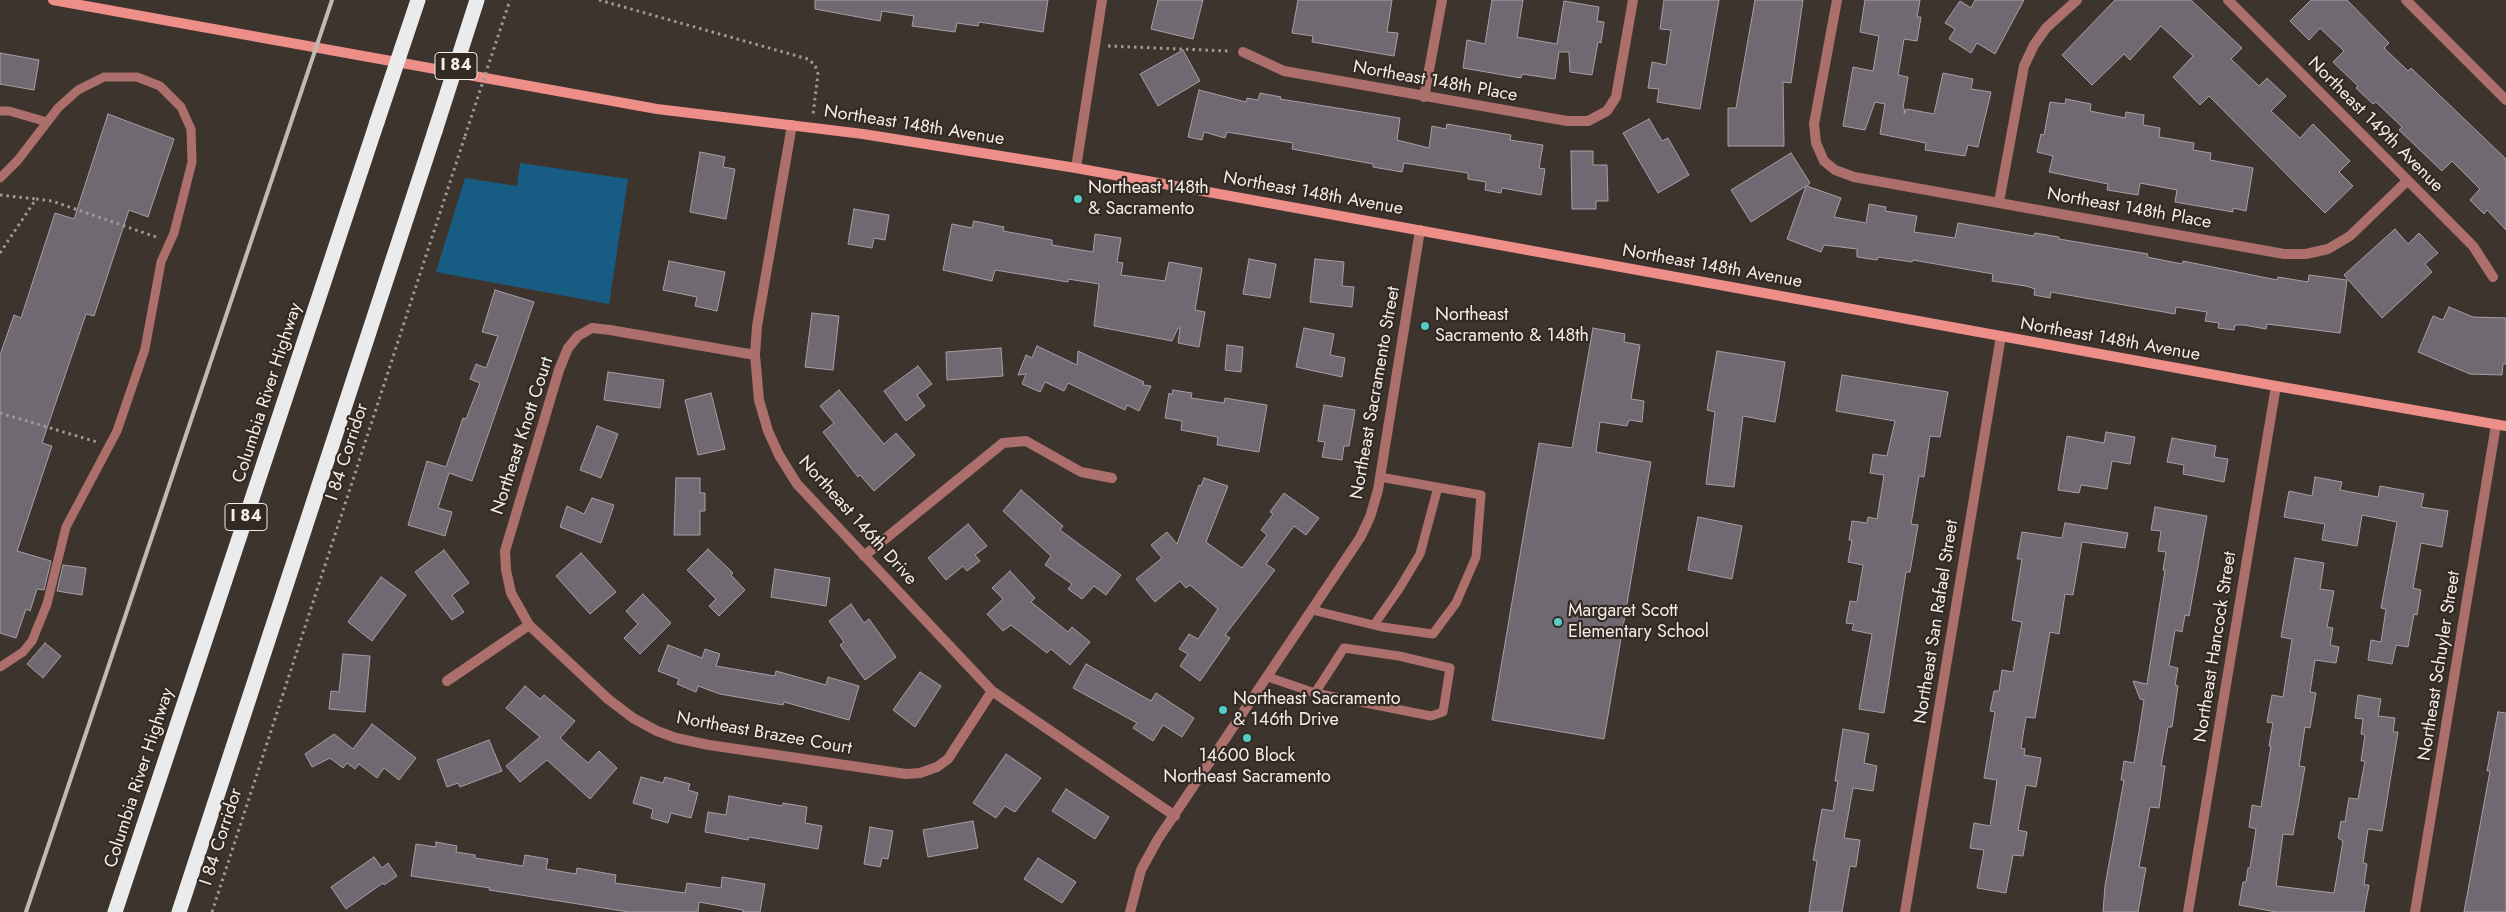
<!DOCTYPE html>
<html>
<head>
<meta charset="utf-8">
<style>
	body { margin:0 }
	canvas { display:block; background:#3d342d }
</style>
</head>
<body>
<canvas width="2506" height="912"></canvas>
<script>
const context = document.querySelector('canvas').getContext('2d');
context.lineJoin = 'round';
function fillPath(path, color) {
  context.fillStyle = color;
  context.fill(path, 'evenodd');
}
function poly(rows) {
  const path = new Path2D();
  for (const r of rows) {
    path.moveTo(r[0], r[1]);
    for (let i = 2; i < r.length; i += 2) path.lineTo(r[i], r[i + 1]);
  }
  return path;
}
function strokePath(path, color, width, dash) {
  context.strokeStyle = color;
  context.lineWidth = width;
  context.lineCap = dash ? 'butt' : 'round';
  context.setLineDash(dash || []);
  context.stroke(path);
}
function label(font, color, halo, rows, align = 'center') {
  context.font = font + ' Jost,sans-serif';
  context.lineWidth = 4.5;
  context.setLineDash([]);
  context.textBaseline = 'middle';
  context.strokeStyle = halo;
  context.fillStyle = color;
  for (const [text, x, y, turn = 0] of rows) {
    context.save();
    context.translate(x, y);
    context.rotate((+turn || 0) * Math.PI / 180);
    context.textAlign = isNaN(turn) ? turn : align;
    if (halo) context.strokeText(text, 0, 0);
    context.fillText(text, 0, 0);
    context.restore();
  }
}
fillPath(poly([
	[520,163,628,179,609,304,436,272,465,178,517,186]
]), '#175d83');
const building = poly([
	[815,0,1048,0,1043,32,979,22,978,26,957,23,955,32,912,26,914,16,882,11,880,21,815,9,815,0],
	[1158,0,1203,0,1193,39,1151,29,1158,0],
	[1298,0,1392,0,1387,32,1398,33,1394,56,1312,42,1313,36,1292,33,1298,0],
	[1492,0,1523,0,1517,37,1557,44,1564,1,1599,7,1597,21,1604,22,1601,43,1598,42,1592,75,1570,72,1569,52,1559,52,1555,79,1522,74,1521,78,1463,68,1467,40,1485,44,1492,0],
	[1664,0,1719,0,1700,109,1657,102,1659,89,1648,88,1652,62,1666,65,1671,30,1660,29,1664,0],
	[1755,0,1803,0,1791,83,1783,82,1784,146,1728,146,1728,108,1736,108,1755,0],
	[1865,0,1920,0,1917,17,1921,17,1917,41,1904,39,1898,75,1908,77,1903,108,1905,109,1904,114,1907,109,1934,114,1943,73,1973,79,1971,89,1991,92,1978,147,1968,145,1965,156,1925,150,1926,143,1880,134,1885,104,1875,102,1865,130,1843,126,1853,67,1873,71,1879,36,1860,32,1865,0],
	[1975,0,2024,0,1995,54,1977,43,1971,53,1949,39,1955,29,1945,23,1960,1,1971,8,1975,0],
	[2115,0,2191,0,2242,48,2231,59,2259,86,2267,78,2286,96,2271,111,2300,138,2313,124,2350,161,2339,172,2353,186,2325,213,2209,96,2200,105,2173,77,2193,56,2161,26,2130,60,2124,54,2092,85,2062,55,2115,0],
	[2311,0,2347,0,2389,43,2384,48,2408,71,2411,68,2506,159,2506,230,2487,210,2484,214,2470,200,2480,189,2452,161,2442,171,2399,130,2402,127,2376,102,2373,104,2356,88,2358,86,2333,62,2344,51,2320,28,2309,40,2290,21,2311,0],
	[1183,50,1200,81,1158,106,1140,74,1183,50],
	[0,53,39,60,34,90,0,84,0,53],
	[1199,90,1246,102,1247,98,1258,100,1260,93,1281,97,1280,99,1400,118,1397,140,1429,148,1432,126,1446,129,1447,124,1511,135,1510,140,1543,145,1539,168,1545,169,1541,195,1502,188,1501,193,1485,190,1486,182,1468,179,1468,173,1404,163,1402,172,1373,167,1373,164,1292,149,1293,143,1227,132,1225,138,1204,132,1202,140,1188,137,1199,90],
	[2066,99,2091,104,2090,111,2125,118,2126,112,2144,115,2143,125,2160,128,2159,137,2194,143,2193,150,2211,153,2210,160,2253,168,2246,211,2233,208,2233,212,2175,202,2177,190,2140,183,2138,195,2107,190,2108,184,2049,172,2053,156,2037,152,2041,134,2044,135,2050,102,2065,104,2066,99],
	[108,114,174,139,148,217,129,210,94,316,86,314,42,443,52,446,17,551,51,561,44,590,37,589,30,611,26,609,16,638,0,633,0,355,14,315,21,318,55,213,74,219,108,114],
	[1649,119,1662,141,1668,138,1689,175,1658,193,1623,133,1649,119],
	[1571,151,1593,151,1593,165,1607,165,1608,201,1596,201,1596,209,1572,209,1571,151],
	[700,152,725,157,723,167,735,169,726,219,690,212,700,152],
	[1791,153,1810,183,1807,186,1841,198,1834,217,1866,223,1869,204,1886,207,1885,211,1917,216,1914,232,1955,238,1958,223,2034,236,2035,233,2059,237,2059,239,2148,254,2147,257,2182,264,2183,261,2277,280,2278,277,2308,282,2309,275,2347,280,2340,333,2267,324,2266,329,2244,325,2235,325,2234,330,2218,328,2219,323,2205,321,2207,312,2176,307,2175,314,2051,292,2050,298,2034,295,2035,289,2026,286,1992,281,1993,274,1913,260,1912,262,1878,257,1877,260,1857,257,1857,249,1824,245,1821,252,1787,239,1806,186,1751,222,1731,190,1791,153],
	[854,209,889,215,885,240,874,238,872,248,848,244,854,209],
	[974,221,1004,227,1003,231,1052,240,1052,245,1093,252,1095,234,1121,238,1117,262,1123,263,1121,275,1165,281,1169,262,1202,268,1195,310,1205,312,1199,347,1178,343,1180,328,1178,328,1172,341,1094,326,1099,284,1068,279,1068,282,995,270,992,281,943,270,952,224,972,228,974,221],
	[2395,229,2408,244,2419,233,2438,253,2425,264,2432,272,2382,318,2344,275,2395,229],
	[1249,259,1276,264,1270,298,1243,294,1249,259],
	[1315,259,1344,262,1342,286,1354,287,1352,307,1310,302,1315,259],
	[669,261,725,272,717,311,695,306,697,297,663,290,669,261],
	[495,290,534,302,472,481,449,473,438,508,452,512,445,536,408,525,427,461,446,467,463,418,466,419,480,383,470,379,476,364,486,368,498,336,482,332,495,290],
	[2449,307,2473,317,2506,318,2506,364,2503,364,2502,375,2470,374,2418,352,2433,316,2443,320,2449,307],
	[812,313,839,316,833,370,805,367,812,313],
	[1304,328,1334,334,1330,355,1345,358,1342,377,1296,367,1304,328],
	[1593,328,1625,334,1624,342,1640,345,1631,399,1644,401,1642,422,1629,420,1627,426,1600,422,1596,452,1651,462,1604,739,1492,720,1539,443,1572,448,1593,328],
	[1227,345,1243,347,1241,372,1225,370,1227,345],
	[1037,346,1077,365,1078,351,1144,382,1143,385,1151,386,1139,411,1127,405,1125,410,1068,383,1064,391,1045,382,1040,392,1022,384,1026,374,1018,375,1026,355,1032,358,1037,346],
	[1001,348,1003,376,947,380,946,352,1001,348],
	[1717,351,1785,362,1775,422,1743,416,1734,487,1706,484,1715,412,1707,410,1717,351],
	[918,366,932,384,917,395,925,406,906,421,884,391,918,366],
	[608,372,664,380,660,408,604,400,608,372],
	[1842,375,1948,392,1940,437,1930,436,1924,477,1919,476,1911,524,1918,525,1910,572,1906,572,1884,713,1859,709,1872,634,1852,630,1854,624,1846,623,1850,601,1857,602,1863,565,1848,562,1852,540,1849,540,1852,521,1867,523,1868,517,1877,519,1884,475,1870,473,1873,454,1887,456,1895,421,1836,411,1842,375],
	[839,390,884,444,896,433,915,455,874,491,860,475,858,477,823,432,834,423,820,406,839,390],
	[1173,390,1192,393,1191,398,1224,403,1225,398,1267,405,1259,452,1217,445,1218,437,1181,430,1182,421,1165,418,1169,393,1172,395,1173,390],
	[711,393,725,449,698,455,685,400,711,393],
	[1324,405,1355,410,1349,446,1344,446,1342,460,1322,457,1325,442,1318,441,1324,405],
	[597,426,618,434,601,478,580,470,597,426],
	[2106,432,2135,437,2130,464,2112,461,2107,489,2081,485,2079,493,2058,490,2067,436,2104,443,2106,432],
	[2172,438,2216,446,2214,457,2228,459,2224,482,2183,474,2184,465,2167,462,2172,438],
	[2315,477,2342,482,2340,490,2378,497,2380,486,2424,494,2421,507,2448,511,2442,547,2421,543,2413,588,2421,590,2417,615,2414,614,2408,647,2396,645,2392,664,2368,660,2371,640,2381,642,2386,609,2381,608,2397,522,2362,515,2357,546,2322,540,2325,524,2284,517,2289,491,2312,496,2315,477],
	[676,478,700,478,700,493,705,493,705,511,700,511,700,535,674,535,676,478],
	[1204,478,1228,486,1206,542,1242,568,1267,535,1261,530,1273,514,1270,512,1284,493,1319,518,1306,535,1294,526,1266,564,1275,570,1225,635,1230,638,1200,681,1180,666,1188,654,1179,649,1189,634,1198,639,1218,609,1190,585,1186,588,1180,581,1155,602,1136,579,1162,558,1151,545,1167,532,1177,544,1199,485,1201,486,1204,478],
	[1021,490,1063,526,1060,530,1121,575,1106,595,1094,586,1082,599,1068,589,1072,584,1045,565,1051,556,1003,511,1021,490],
	[592,498,614,505,601,543,560,527,567,506,584,514,592,498],
	[2155,507,2207,516,2189,616,2185,615,2182,632,2175,630,2169,666,2178,668,2175,685,2178,686,2172,727,2168,727,2161,766,2165,766,2159,808,2150,807,2139,867,2146,868,2138,912,2103,912,2105,886,2124,780,2121,780,2124,761,2134,763,2144,700,2140,699,2133,681,2147,684,2165,570,2163,570,2166,552,2158,551,2161,531,2151,530,2155,507],
	[1698,517,1742,526,1732,579,1688,570,1698,517],
	[2065,523,2128,533,2125,548,2082,542,2073,595,2065,594,2059,634,2050,632,2035,718,2026,717,2021,748,2025,749,2024,755,2041,758,2036,787,2026,785,2018,830,2027,832,2023,856,2013,855,2006,893,1977,888,1984,850,1970,848,1974,823,1990,826,1997,780,1984,778,1995,712,1990,711,1994,691,1999,691,2002,670,2013,672,2022,622,2012,620,2022,559,2017,559,2022,532,2062,538,2065,523],
	[968,524,987,546,975,555,980,561,967,571,963,566,946,580,928,558,968,524],
	[708,549,733,573,731,575,745,590,719,616,709,606,716,599,687,570,708,549],
	[444,550,469,583,452,595,464,612,452,620,415,572,444,550],
	[581,553,616,592,590,614,556,576,581,553],
	[2295,558,2324,563,2320,589,2334,591,2327,627,2333,628,2330,645,2339,647,2336,663,2315,660,2310,692,2316,693,2310,728,2305,727,2299,766,2305,767,2293,835,2283,834,2276,886,2334,893,2343,841,2338,838,2341,821,2345,822,2349,798,2358,799,2365,761,2361,761,2365,735,2361,734,2363,719,2355,718,2358,695,2381,699,2378,716,2395,718,2393,732,2398,732,2382,831,2368,829,2363,863,2367,864,2364,885,2369,885,2364,912,2276,912,2239,905,2243,882,2246,882,2248,868,2250,868,2256,829,2249,827,2252,805,2261,807,2271,746,2269,746,2273,723,2267,722,2272,695,2283,697,2292,639,2281,637,2295,558],
	[63,565,86,568,82,595,57,591,63,565],
	[775,569,830,578,826,606,771,597,775,569],
	[1010,571,1035,598,1031,602,1068,632,1072,627,1090,642,1070,665,1051,649,1047,653,1011,625,1003,631,987,614,1003,599,992,588,1010,571],
	[381,577,406,595,372,641,348,622,381,577],
	[643,594,671,623,640,654,624,638,638,624,626,611,643,594],
	[851,604,864,623,869,619,896,657,865,680,840,645,844,642,829,621,851,604],
	[45,643,61,656,43,678,27,664,45,643],
	[668,645,702,658,705,649,720,654,716,666,775,676,776,671,826,685,828,677,859,686,849,720,784,702,783,705,720,694,698,686,696,692,677,684,679,679,658,671,668,645],
	[343,654,370,656,365,712,329,709,331,691,339,692,343,654],
	[1086,664,1151,701,1156,693,1194,718,1182,737,1163,725,1153,741,1133,728,1137,723,1073,688,1086,664],
	[920,672,941,686,915,727,893,710,920,672],
	[525,686,540,699,544,695,575,721,560,738,588,763,599,751,617,768,590,799,547,760,520,782,506,766,540,737,506,708,525,686],
	[2498,712,2506,713,2506,912,2464,912,2490,771,2487,771,2498,712],
	[372,724,416,758,399,780,384,768,377,778,359,764,355,769,347,763,343,768,330,758,312,767,305,754,334,734,353,749,372,724],
	[1843,729,1869,734,1864,763,1877,766,1873,791,1853,788,1844,838,1860,840,1856,867,1850,866,1842,912,1809,912,1817,861,1813,860,1822,809,1833,811,1838,781,1835,781,1843,729],
	[489,740,502,771,460,787,458,783,447,787,437,760,489,740],
	[1006,754,1041,778,1015,812,1005,806,996,818,973,803,1006,754],
	[641,777,663,783,665,777,690,784,688,790,698,793,691,818,671,813,668,823,651,818,653,809,633,803,641,777],
	[1066,789,1109,817,1095,839,1052,811,1066,789],
	[729,796,782,806,783,803,807,807,805,823,822,826,818,849,749,837,748,840,705,832,708,812,726,815,729,796],
	[973,821,978,848,928,857,923,830,973,821],
	[870,827,893,831,888,859,882,858,880,867,864,864,870,827],
	[436,842,457,846,456,852,475,855,475,858,523,866,525,855,548,859,546,869,576,874,577,868,616,875,615,883,685,893,687,883,721,888,722,877,765,884,760,912,743,912,743,910,699,902,698,912,629,912,489,890,490,888,411,876,416,844,436,847,436,842],
	[374,857,382,868,388,863,397,876,384,885,383,883,346,909,331,887,374,857],
	[1038,858,1076,882,1062,903,1024,879,1038,858]
]);
fillPath(building, '#716972');
strokePath(building, '#a79ea8', 1);
strokePath(poly([
	[599,0,808,59,815,65,818,74,813,115],
	[1108,46,1229,51],
	[0,195,36,199],
	[0,253,36,199,52,201,159,238],
	[0,413,97,442],
	[212,912,465,136]
]), '#a09994', 3, [2.5, 4]);
strokePath(poly([
	[0,111,9,111,47,122],
	[0,178,18,160,58,108,78,90,104,77,137,77,160,86,181,107,191,129,192,162,174,233,161,262,145,349,117,431,66,527,47,604,32,641,23,652,0,667],
	[1312,610,1382,627,1433,634,1456,603,1476,557,1481,495,1380,477],
	[1374,625,1399,589,1420,554,1438,487],
	[1268,677,1315,693,1431,716,1443,712,1450,668,1399,656,1344,648,1315,693]
]), '#ac6f6b', 9);
strokePath(poly([
	[1837,0,1814,124,1816,143,1824,161,1835,170,1854,177,2284,254,2306,254,2328,249,2350,236,2407,181],
	[2228,0,2473,246,2493,277],
	[2406,0,2506,100],
	[1243,52,1284,71,1567,121,1588,121,1607,111,1616,97,1633,0],
	[1424,97,1442,0],
	[792,125,757,326,755,355,759,400,768,431,779,455,797,484,992,691,1175,816],
	[1076,168,1102,0],
	[1999,202,2024,66,2034,45,2046,28,2077,0],
	[755,355,610,330,592,328,578,336,568,348,559,370,505,551,506,570,511,593,529,625,608,699,633,718,657,731,676,738,709,745,906,774,920,773,937,767,948,759,992,691],
	[864,556,1003,443,1026,441,1081,472,1112,478],
	[447,681,529,625],
	[1130,912,1141,870,1158,839,1360,538,1370,517,1378,490,1420,230],
	[2188,912,2276,386],
	[2415,912,2496,425]
]), '#ac6f6b', 10);
strokePath(poly([
	[1905,912,2001,336]
]), '#ac6f6b', 10);
strokePath(poly([
	[53,0,657,109,863,134,1076,168,2276,386,2506,426]
]), '#ee8e89', 10);
strokePath(poly([
	[115,912,377,122],
	[179,912,435,131]
]), '#ebebeb', 15);
strokePath(poly([
	[26,912,332,0]
]), '#c0b9b4', 4);
strokePath(poly([
	[465,136,510,0]
]), '#a09994', 3, [2.5, 4]);
strokePath(poly([
	[377,122,418,0],
	[435,131,477,0]
]), '#ebebeb', 15);
for (const [x, y, r, color] of [
	[1078,199,5,"#54cdc6"],
	[1425,326,5,"#54cdc6"],
	[1558,622,5,"#54cdc6"],
	[1223,710,5,"#54cdc6"],
	[1247,738,5,"#54cdc6"]
]) {
  const dot = new Path2D();
  dot.arc(x, y, r, 0, 2 * Math.PI);
  context.fillStyle = color;
  context.fill(dot);
  strokePath(dot, '#332a23', 2);
}
for (const [x, y, w] of [
	[456,66,42],
	[246,517,42]
]) {
  const box = new Path2D();
  box.roundRect(x - w / 2, y - 13.5, w, 27, 4);
  context.fillStyle = '#332a23';
  context.fill(box);
  strokePath(box, '#f4eeea', 1);
}
label('bold 16px', '#f4eeea', null, [
	["I 84",456,66],
	["I 84",246,517]
]);
label('18px', '#f4eeea', '#332a23', [
	["Northeast 148th Place",1435,82,10],
	["Northeast 149th Avenue",2375,125,45],
	["Northeast 148th Avenue",914,126,9],
	["Northeast 148th Avenue",1313,194,10],
	["Northeast 148th Place",2129,209,10],
	["Northeast 148th Avenue",1712,267,10],
	["Northeast 148th Avenue",2110,340,10],
	["Columbia River Highway",268,393,-72],
	["Northeast Sacramento Street",1376,393,-80],
	["Northeast Knott Court",523,436,-72],
	["I 84 Corridor",348,452,-72],
	["Northeast 146th Drive",857,521,48],
	["Northeast San Rafael Street",1937,622,-81],
	["Northeast Hancock Street",2216,647,-81],
	["Northeast Schuyler Street",2440,666,-81],
	["Northeast Brazee Court",764,734,10],
	["Columbia River Highway",140,778,-72],
	["I 84 Corridor",222,837,-72]
]);
label('18px', '#f4eeea', '#332a23', [
	["Northeast 148th",1088,189],
	["& Sacramento",1088,210],
	["Northeast",1435,316],
	["Sacramento & 148th",1435,337],
	["Margaret Scott",1568,612],
	["Elementary School",1568,633],
	["Northeast Sacramento",1233,700],
	["& 146th Drive",1233,721],
	["14600 Block",1247,757,"center"],
	["Northeast Sacramento",1247,778,"center"]
], 'left');
</script>
</body>
</html>
